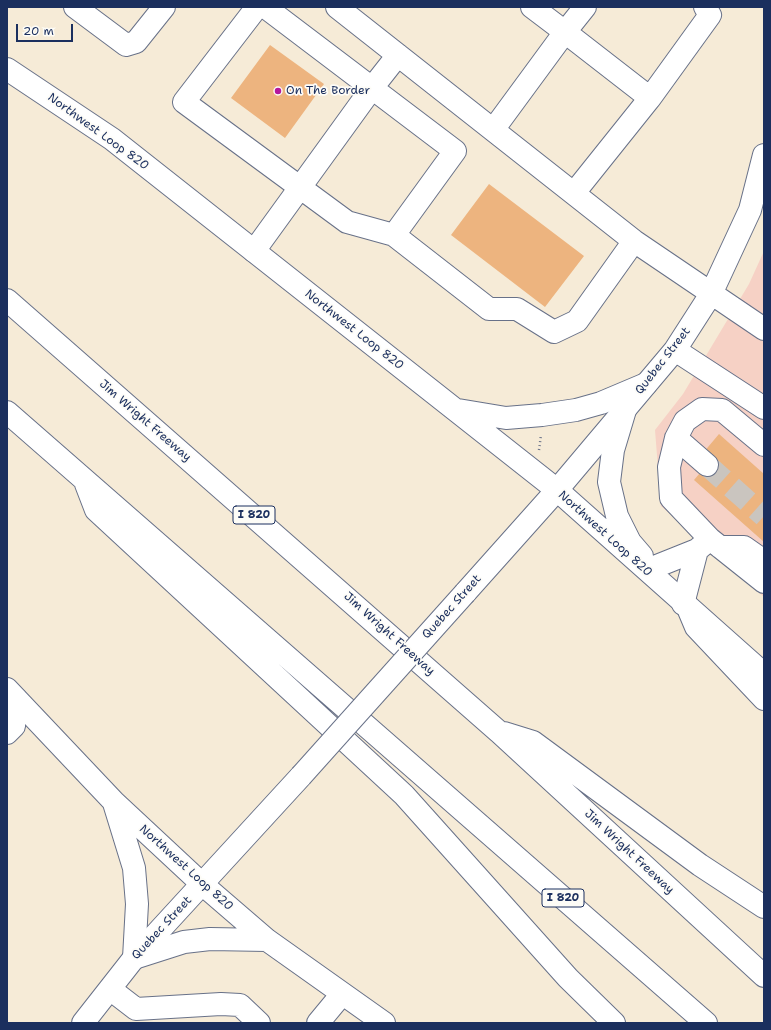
<!DOCTYPE html>
<html>
<head>
<meta charset="utf-8">
<style>
	body { margin:0 }
	#map { position:relative; width:771px; height:1030px; overflow:hidden; background:#f6ebd7; font-family:"Shantell Sans",sans-serif }
	canvas { display:block }
	.frame { position:absolute; inset:0; border:8px solid #1b2f5e; pointer-events:none }
	.scale { position:absolute; left:16px; top:24px; width:57px; height:18px; box-sizing:border-box; border:2px solid #1b2f5e; border-top:0; padding-left:5px; font-size:12px; line-height:14px; white-space:nowrap; color:#1b2f5e; -webkit-text-stroke:3px #fdfcf7; paint-order:stroke }
</style>
</head>
<body>
<div id="map">
<canvas width="771" height="1030"></canvas>
<div class="frame"></div>
<div class="scale">20 m</div>
</div>
<script>
const context = document.querySelector('canvas').getContext('2d');
context.lineJoin = 'round';
function fillPath(path, color) {
  context.fillStyle = color;
  context.fill(path, 'evenodd');
}
function poly(rows) {
  const path = new Path2D();
  for (const r of rows) {
    path.moveTo(r[0], r[1]);
    for (let i = 2; i < r.length; i += 2) path.lineTo(r[i], r[i + 1]);
  }
  return path;
}
function strokePath(path, color, width, dash) {
  context.strokeStyle = color;
  context.lineWidth = width;
  context.lineCap = dash ? 'butt' : 'round';
  context.setLineDash(dash || []);
  context.stroke(path);
}
function label(font, color, halo, rows, align = 'center') {
  context.font = font + ' "Shantell Sans",sans-serif';
  context.lineWidth = 3.5;
  context.setLineDash([]);
  context.textBaseline = 'middle';
  context.strokeStyle = halo;
  context.fillStyle = color;
  for (const [text, x, y, turn = 0] of rows) {
    context.save();
    context.translate(x, y);
    context.rotate((+turn || 0) * Math.PI / 180);
    context.textAlign = isNaN(turn) ? turn : align;
    if (halo) context.strokeText(text, 0, 0);
    context.fillText(text, 0, 0);
    context.restore();
  }
}
fillPath(poly([
	[764,251,764,597,661,506,655,430,683,394,749,284]
]), '#f6d1c5');
fillPath(poly([
	[270,45,324,84,285,138,231,98],
	[489,184,584,256,545,307,451,235],
	[719,434,764,474,764,542,694,480,711,460,703,453]
]), '#edb47f');
strokePath(poly([
	[707,465,764,516]
]), '#cac5bf', 22, [22, 11]);
const minor = poly([
	[75,7,126,45,136,42,164,7],
	[257,7,184,102,347,222,394,235,489,309,517,309,554,332,577,321,634,241],
	[265,7,455,151,394,235],
	[337,7,634,241,764,329],
	[532,7,565,32,585,7],
	[650,98,710,15,705,7],
	[493,130,565,32,650,98,574,193],
	[254,251,372,88,398,55],
	[675,350,764,408],
	[676,438,707,465],
	[764,445,722,410,702,409,685,421,676,438,669,467,671,498,710,539,764,582],
	[720,547,744,547,764,561],
	[652,568,697,550,710,539],
	[465,593,557,490,675,350,711,294,750,210,764,155],
	[683,604,697,550],
	[7,733,14,726,16,699],
	[110,989,136,1009,221,1004,240,1005,259,1023],
	[83,1023,134,958,301,776],
	[318,1023,342,994]
]);
const major = poly([
	[7,69,112,139,557,490,764,674],
	[458,410,506,418,542,415,576,410,601,403,646,384],
	[625,410,613,450,609,482,617,516,630,542,642,556],
	[7,689,114,802,202,884,267,940,384,1023],
	[114,803,134,868,137,904,134,958,184,942,210,939,267,940]
]);
const highway = poly([
	[7,300,499,732,764,976],
	[7,412,706,1023],
	[86,484,96,510,404,795,568,978,614,1023],
	[688,608,696,627,764,699],
	[504,733,533,742,700,865,764,907]
]);
strokePath(minor, '#687188', 24);
strokePath(major, '#687188', 24);
strokePath(highway, '#687188', 24);
strokePath(poly([
	[539,450,541,435]
]), '#687188', 2.5, [1, 3]);
strokePath(minor, '#fff', 22);
strokePath(major, '#fff', 22);
strokePath(highway, '#fff', 22);
const minorBridge = poly([
	[301,776,465,593]
]);
strokePath(minorBridge, '#687188', 24, []);
strokePath(minorBridge, '#fff', 22);
for (const [x, y, r, color] of [
	[278,91,4,"#b5179e"]
]) {
  const dot = new Path2D();
  dot.arc(x, y, r, 0, 2 * Math.PI);
  context.fillStyle = color;
  context.fill(dot);
  strokePath(dot, '#fdfcf7', 1.5);
}
for (const [x, y, w] of [
	[254,515,42],
	[563,898,42]
]) {
  const box = new Path2D();
  box.roundRect(x - w / 2, y - 9, w, 18, 3);
  context.fillStyle = '#fdfcf7';
  context.fill(box);
  strokePath(box, '#1b2f5e', 1);
}
label('bold 11px', '#1b2f5e', null, [
	["I 820",254,515],
	["I 820",563,898]
]);
label('12px', '#1b2f5e', '#fdfcf7', [
	["On The Border",286,91]
], 'left');
label('12px', '#1b2f5e', '#fdfcf7', [
	["Northwest Loop 820",98,132,36],
	["Northwest Loop 820",354,330,38],
	["Quebec Street",663,361,-52],
	["Jim Wright Freeway",145,421,41],
	["Northwest Loop 820",605,534,42],
	["Quebec Street",452,607,-48],
	["Jim Wright Freeway",389,634,42],
	["Jim Wright Freeway",629,852,43],
	["Northwest Loop 820",186,868,42],
	["Quebec Street",162,928,-47]
]);
</script>
</body>
</html>
